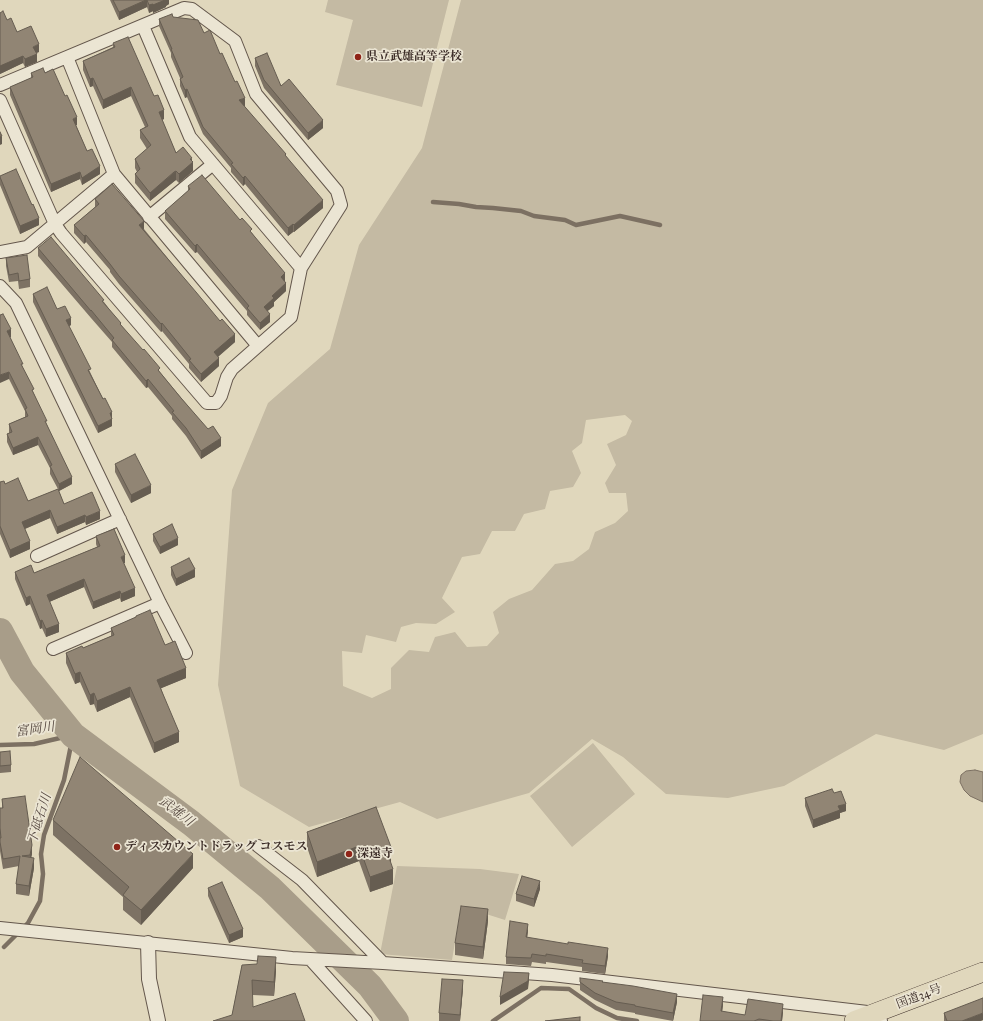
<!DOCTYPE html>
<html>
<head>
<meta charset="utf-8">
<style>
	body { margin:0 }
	canvas { display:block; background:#e0d7bc }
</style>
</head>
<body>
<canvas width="983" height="1021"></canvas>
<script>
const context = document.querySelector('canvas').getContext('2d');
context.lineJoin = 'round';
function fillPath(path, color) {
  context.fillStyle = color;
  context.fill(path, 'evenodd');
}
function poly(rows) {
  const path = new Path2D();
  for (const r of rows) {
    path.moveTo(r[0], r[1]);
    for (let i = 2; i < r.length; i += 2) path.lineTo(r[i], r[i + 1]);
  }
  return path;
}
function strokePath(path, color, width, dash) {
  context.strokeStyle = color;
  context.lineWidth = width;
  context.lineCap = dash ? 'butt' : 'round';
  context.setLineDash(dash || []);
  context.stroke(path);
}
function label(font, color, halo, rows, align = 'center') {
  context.font = font + ' "IM FELL Great Primer","Noto Serif JP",serif';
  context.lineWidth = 3.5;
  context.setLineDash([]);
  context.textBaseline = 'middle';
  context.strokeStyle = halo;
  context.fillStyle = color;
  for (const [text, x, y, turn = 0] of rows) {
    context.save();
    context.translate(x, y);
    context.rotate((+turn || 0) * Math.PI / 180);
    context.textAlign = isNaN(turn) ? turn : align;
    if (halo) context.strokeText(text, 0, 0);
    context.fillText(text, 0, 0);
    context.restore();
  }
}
fillPath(poly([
	[328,0,449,0,422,107,336,85,353,20,325,12],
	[461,0,983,0,983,734,944,750,876,734,784,786,728,798,666,794,623,757,592,739,529,793,437,819,400,802,309,827,240,786,218,685,232,490,268,403,330,349,359,245,422,148],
	[625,415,632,421,626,435,607,444,616,465,605,483,609,493,626,493,628,511,615,523,595,532,589,549,573,561,555,564,532,590,509,599,493,612,499,633,487,646,467,647,455,632,435,637,429,652,409,650,391,668,391,689,372,698,343,686,342,651,362,653,366,635,396,642,401,627,416,623,436,624,455,612,442,598,462,557,480,554,492,531,515,531,524,514,545,509,550,491,573,487,581,473,572,451,582,443,586,420],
	[593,743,635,794,572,847,530,796],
	[397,866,480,869,519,874,505,920,461,906,452,960,380,954]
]), '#c4baa3');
const water = poly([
	[975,770,983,772,983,802,970,796,964,790,960,782,961,775,966,771,975,770]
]);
fillPath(water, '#a89d89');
strokePath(water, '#7c7062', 1);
strokePath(poly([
	[433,202,459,204,476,207,493,208,521,211,534,216,565,220,576,225,620,216,660,225],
	[0,745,34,744,73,735,64,780,44,835,41,854,43,874,40,901,28,923,4,947],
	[493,1021,541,988,569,989,596,1008,617,1018,637,1021]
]), '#7c7062', 4.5);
strokePath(poly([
	[0,631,22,672,73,735,191,823,270,888,370,986,396,1021]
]), '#a89d89', 26);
const minor = poly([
	[143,26,190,137,301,268],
	[67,57,114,174,258,346],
	[0,85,184,8,192,9,235,41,256,94,337,191,341,205,301,268,291,317,232,369,227,377,221,396,216,403,207,403,61,233,55,224,0,100],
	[149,217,213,164],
	[0,252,27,247,114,174],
	[0,286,16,303,160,603,186,653],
	[37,556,120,519],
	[53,649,160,603],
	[258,846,302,880,383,963],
	[0,928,292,958,383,963,552,975,876,1013,881,1021],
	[310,959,366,1021]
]);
const tertiary = poly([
	[148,943,149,979,158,1021]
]);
const trunk = poly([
	[854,1021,983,972]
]);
strokePath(minor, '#64574c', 14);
strokePath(tertiary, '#64574c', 16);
strokePath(trunk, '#3b2c27', 20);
strokePath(minor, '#ebe5d3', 12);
strokePath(tertiary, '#ebe5d3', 14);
strokePath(trunk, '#e0d7bc', 19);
fillPath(poly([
	[110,0,169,0,169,4,166,6,166,7,153,13,153,11,149,13,147,7,119,20],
	[0,13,17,32,39,52,36,53,37,62,25,67,23,63,0,74],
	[173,17,204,33,220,54,245,106,244,106,286,156,323,208,294,232,293,232,288,236,245,184,243,186,231,172,231,168,203,134,187,97,185,98,180,86,180,78,171,57,171,53,159,26,159,19],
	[113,43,164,119,162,120,176,153,192,161,193,171,179,183,176,180,174,181,150,201,135,183,135,174,137,172,135,168,135,159,147,149,140,138,140,130,145,127,131,96,103,109,93,86,90,87,83,70,83,61,113,47],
	[255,58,323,128,308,140,264,88,255,66],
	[31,73,45,73,77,125,76,125,87,151,100,174,82,185,80,179,51,192,10,95,10,87,31,78],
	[0,176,39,225,20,234,0,185],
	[188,186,252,233,285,281,284,281,286,291,274,302,274,306,267,311,270,322,260,330,247,315,247,311,197,252,195,253,165,219,165,211,188,191],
	[95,199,144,229,196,293,235,342,218,357,219,366,201,382,189,368,189,364,162,331,161,332,119,284,110,272,110,270,86,242,84,244,74,233,74,225,95,207],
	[38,248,104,302,121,325,221,446,201,459,186,436,172,419,172,416,148,387,146,388,112,347,112,342,91,318,38,256],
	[6,258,30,279,30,287,19,289,18,281,9,282,6,266],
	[33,294,57,309,71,325,69,326,91,374,112,417,112,426,98,433,33,302],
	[0,315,11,337,10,337,72,484,59,491,64,504,100,519,86,525,85,522,57,534,50,518,25,529,30,549,10,558,0,534,0,482,5,484,28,501,58,489,50,474,50,468,38,445,13,455,7,442,7,434,9,433,9,424,25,417,25,411,9,379],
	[115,464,151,493,131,503,115,472],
	[153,534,178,545,160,554,153,541],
	[96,536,125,563,124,563,135,596,121,602,120,598,93,609,84,587,49,602,59,632,46,637,42,628,40,629,30,604,26,606,15,579,15,572,34,573,97,547,96,544],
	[171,567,195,577,176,586,171,575],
	[136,616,165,645,186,678,161,688,179,742,154,753,130,697,97,712,94,704,90,705,80,682,75,684,66,663,66,653,83,648,111,636,111,628,136,617],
	[0,752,11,765,11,772,0,773],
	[834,793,846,811,840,813,840,818,813,828,805,806,805,798],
	[2,799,32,854,31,857,34,868,29,896,16,894,16,884,19,866,3,869,0,851,0,808,2,808],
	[376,807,391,862,390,862,393,884,370,892,359,861,317,877,307,847,307,832],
	[53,820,193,868,141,925,123,910,123,897,53,835],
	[208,888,243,937,229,943,208,896],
	[540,889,534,907,516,901,516,894],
	[488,921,483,959,455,955,455,943],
	[528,931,527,938,608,956,605,974,582,971,582,967,546,962,546,964,532,962,531,966,506,964,506,957],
	[242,965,276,971,274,996,253,995,232,1015],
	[580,982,602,982,677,1002,673,1021,635,1014,635,1013,616,1010,595,1000,580,990],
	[463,988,460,1021,439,1021,439,1013],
	[723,1005,722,1012,745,1015,783,1012,782,1021,700,1021],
	[944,1013,981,1021,944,1021]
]), '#7d7264');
fillPath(poly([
	[147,0,147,7,119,20,119,12],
	[165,0,169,0,169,4,166,6,166,7,153,13,153,5],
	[153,4,153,11,149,13,149,5],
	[39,44,39,52,33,54,33,47],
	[37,54,37,62,25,67,25,59],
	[23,56,23,63,0,74,0,66],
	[93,78,93,86,90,87,90,79],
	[131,87,131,96,103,109,103,100],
	[187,89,187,97,185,98,185,90],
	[245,98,245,106,239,108,239,100],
	[164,110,164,119,159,121,159,112],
	[77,117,77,125,73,126,73,119],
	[323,120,323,128,308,140,308,133],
	[2,136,2,144,0,145,0,137],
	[192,158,192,163,193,162,193,171,179,183,179,174],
	[100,166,100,174,82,185,82,178],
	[176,171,176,180,150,201,150,193],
	[80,172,80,179,51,192,51,184],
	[245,176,245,184,243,186,243,178],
	[323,200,323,208,294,232,294,225],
	[39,218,39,225,20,234,20,226],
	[144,221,144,229,139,232,139,225],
	[293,224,293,232,288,236,288,228],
	[86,235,86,242,84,244,84,236],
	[197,244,197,252,195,253,195,246],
	[285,273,285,281,281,284,281,277],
	[286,283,286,291,274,302,274,306,264,314,264,307,272,296],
	[270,314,270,322,260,330,260,323],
	[71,318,71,325,66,328,66,320],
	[162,323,162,331,161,332,161,324],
	[11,329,11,337,7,339,7,331],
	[235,334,235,342,214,360,214,352],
	[219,358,219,366,201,382,201,374],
	[9,372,9,379,0,383,0,375],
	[148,379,148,387,146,388,146,381],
	[112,412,112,426,98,433,98,426,110,413],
	[38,437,38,445,13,455,13,448],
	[221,438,221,446,201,459,201,451],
	[72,477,72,484,59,491,59,484],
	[151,485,151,493,131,503,131,495],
	[50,510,50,518,22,530,22,522],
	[100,511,100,519,86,525,86,517],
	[85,515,85,522,57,534,57,527],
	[178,538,178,545,160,554,160,547],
	[30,541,30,549,10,558,10,550],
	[125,555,125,563,121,564,121,557],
	[195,569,195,577,176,586,176,579],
	[84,579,84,587,47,603,47,595],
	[135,588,135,596,121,602,121,594],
	[120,591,120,598,93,609,93,602],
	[30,596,30,604,26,606,26,598],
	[42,620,42,628,40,629,40,621],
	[59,624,59,632,46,637,46,629],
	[186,668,186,678,157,690,157,680],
	[80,672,80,682,75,684,75,674],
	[130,687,130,697,97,712,97,701],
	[94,693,94,704,90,705,90,695],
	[179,732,179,742,154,753,154,743],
	[846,804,846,811,840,813,840,818,813,828,813,820,838,806],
	[32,845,32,854,30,864,30,855],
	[359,846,359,861,317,877,317,862],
	[391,847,391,862,386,864,386,849],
	[193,854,193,868,141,925,141,910],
	[34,858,34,868,29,896,29,886],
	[393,869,393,884,370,892,370,877],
	[540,881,540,889,534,907,534,899],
	[488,909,488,921,483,959,483,947],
	[528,924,528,931,526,945,526,937],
	[243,929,243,937,229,943,229,935],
	[608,948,608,956,605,974,605,966],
	[276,957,276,971,274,996,274,982],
	[529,973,529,981,528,989,500,1005,500,997],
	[463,980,463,988,460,1021,460,1015],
	[677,994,677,1002,673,1021,673,1013],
	[723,997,723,1005,721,1019,721,1011],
	[783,1004,783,1012,782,1021,781,1021],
	[983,1013,983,1020,981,1021,962,1021]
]), '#665d51');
const building = poly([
	[113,0,146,0,119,12,113,0],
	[147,0,165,0,153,5,153,4,149,5,147,0],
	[3,11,7,20,11,18,17,32,31,26,39,44,33,47,37,54,25,59,23,56,0,66,0,13,3,11],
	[172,14,173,17,198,20,204,33,210,30,220,54,222,53,235,82,237,81,245,98,239,100,286,154,285,155,323,200,294,225,293,224,288,228,245,176,243,178,231,164,233,163,203,127,187,89,185,90,180,79,183,77,171,49,172,49,159,19,172,14],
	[128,37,154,96,158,95,164,110,159,112,176,153,183,147,192,158,190,159,193,162,179,174,176,171,174,172,150,193,135,174,140,169,135,159,151,145,140,130,148,126,131,87,103,100,93,78,90,79,83,61,115,47,113,43,128,37],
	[267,53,281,86,289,79,323,120,308,133,264,80,255,58,267,53],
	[43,68,45,73,53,69,65,96,67,95,77,117,73,119,87,151,92,149,100,166,82,178,80,172,51,184,10,87,33,77,31,73,43,68],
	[0,132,2,136,0,137,0,132],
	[16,169,32,205,33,204,39,218,20,226,0,177,0,176,16,169],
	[202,175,240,220,242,218,252,229,250,231,285,273,281,277,286,283,272,296,274,298,264,307,270,314,260,323,247,308,249,306,197,244,195,246,165,211,190,189,188,186,202,175],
	[112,184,144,221,139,225,196,292,220,321,222,319,235,334,214,352,219,358,201,374,189,360,191,359,162,323,161,324,119,276,110,264,86,235,84,236,74,225,99,204,95,199,112,184],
	[51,237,104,300,102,301,121,323,120,324,143,350,144,349,160,368,158,370,181,398,208,429,213,426,221,438,201,451,186,428,172,412,174,411,148,379,146,381,112,340,114,338,91,310,91,311,38,248,51,237],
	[27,255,30,279,19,281,18,273,9,275,6,258,27,255],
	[47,287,57,309,65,306,71,318,66,320,91,369,88,370,103,399,105,398,112,412,110,413,112,419,98,426,33,294,47,287],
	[3,314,11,329,7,331,23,364,21,364,34,389,32,390,47,421,45,421,72,477,59,484,50,466,52,465,38,437,13,448,7,434,12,432,9,424,28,416,25,409,27,408,9,372,0,375,0,315,3,314],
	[135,454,151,485,131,495,115,464,135,454],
	[18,478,28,501,58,489,64,504,92,492,100,511,86,517,85,515,57,527,50,510,22,522,30,541,10,550,0,526,0,482,4,481,5,484,18,478],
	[172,524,178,538,160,547,153,534,172,524],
	[114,529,125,555,121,557,135,588,121,594,120,591,93,602,84,579,47,595,59,624,46,629,42,620,40,621,30,596,26,598,15,572,31,565,34,573,100,546,96,536,114,529],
	[189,558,195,569,176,579,171,567,189,558],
	[150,610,165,645,175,641,186,668,157,680,179,732,154,743,130,687,97,701,94,693,90,695,80,672,75,674,66,653,82,646,83,648,114,635,111,628,136,617,136,616,150,610],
	[10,751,11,765,0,766,0,752,10,751],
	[80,757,193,854,141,910,123,895,129,887,53,820,80,757],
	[832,789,834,793,841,791,846,804,838,806,840,810,813,820,805,798,832,789],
	[25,796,32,845,30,855,22,856,34,858,29,886,16,884,20,856,3,859,0,842,0,838,1,838,0,828,0,808,3,808,2,799,25,796],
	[376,807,391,847,386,849,393,869,370,877,359,846,317,862,307,832,376,807],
	[522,876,540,881,534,899,516,894,522,876],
	[222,882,243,929,229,935,208,888,222,882],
	[461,906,488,909,483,947,455,943,461,906],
	[510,921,528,924,526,937,568,944,568,942,608,948,605,966,582,963,583,960,546,954,546,956,532,954,531,958,506,957,510,921],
	[258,956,276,957,274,982,252,980,253,1007,295,993,305,1021,213,1021,232,1015,242,965,257,964,258,956],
	[504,972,529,973,528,981,500,997,504,972],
	[580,978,603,981,602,982,633,986,677,994,673,1013,635,1006,635,1005,616,1002,595,993,580,982,580,978],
	[442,979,463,980,460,1015,439,1013,442,979],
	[703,995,723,997,721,1011,745,1015,748,999,783,1004,781,1021,773,1021,759,1019,754,1021,700,1021,703,995],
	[983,998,983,1013,962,1021,947,1021,944,1013,983,998],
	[580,1017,580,1021,545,1021,580,1017]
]);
fillPath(building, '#918574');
strokePath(building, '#665d51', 1);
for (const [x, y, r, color] of [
	[358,57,4,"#8f2418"],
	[117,847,4,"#8f2418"],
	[349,854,4,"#8f2418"]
]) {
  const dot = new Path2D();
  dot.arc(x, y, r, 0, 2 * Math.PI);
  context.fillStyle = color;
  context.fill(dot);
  strokePath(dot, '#ebe5d3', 1.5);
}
label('bold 12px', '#3b2c27', '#ebe5d3', [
	["県立武雄高等学校",366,57],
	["ディスカウントドラッグ コスモス",125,847],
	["深遠寺",357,854]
], 'left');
label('12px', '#3b2c27', '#ebe5d3', [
	["国道34号",919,997,-21]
]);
label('italic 13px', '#564840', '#ebe5d3', [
	["富岡川",35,730,-8],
	["武雄川",176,812,37],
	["下砥石川",40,819,-73]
]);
</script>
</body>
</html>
